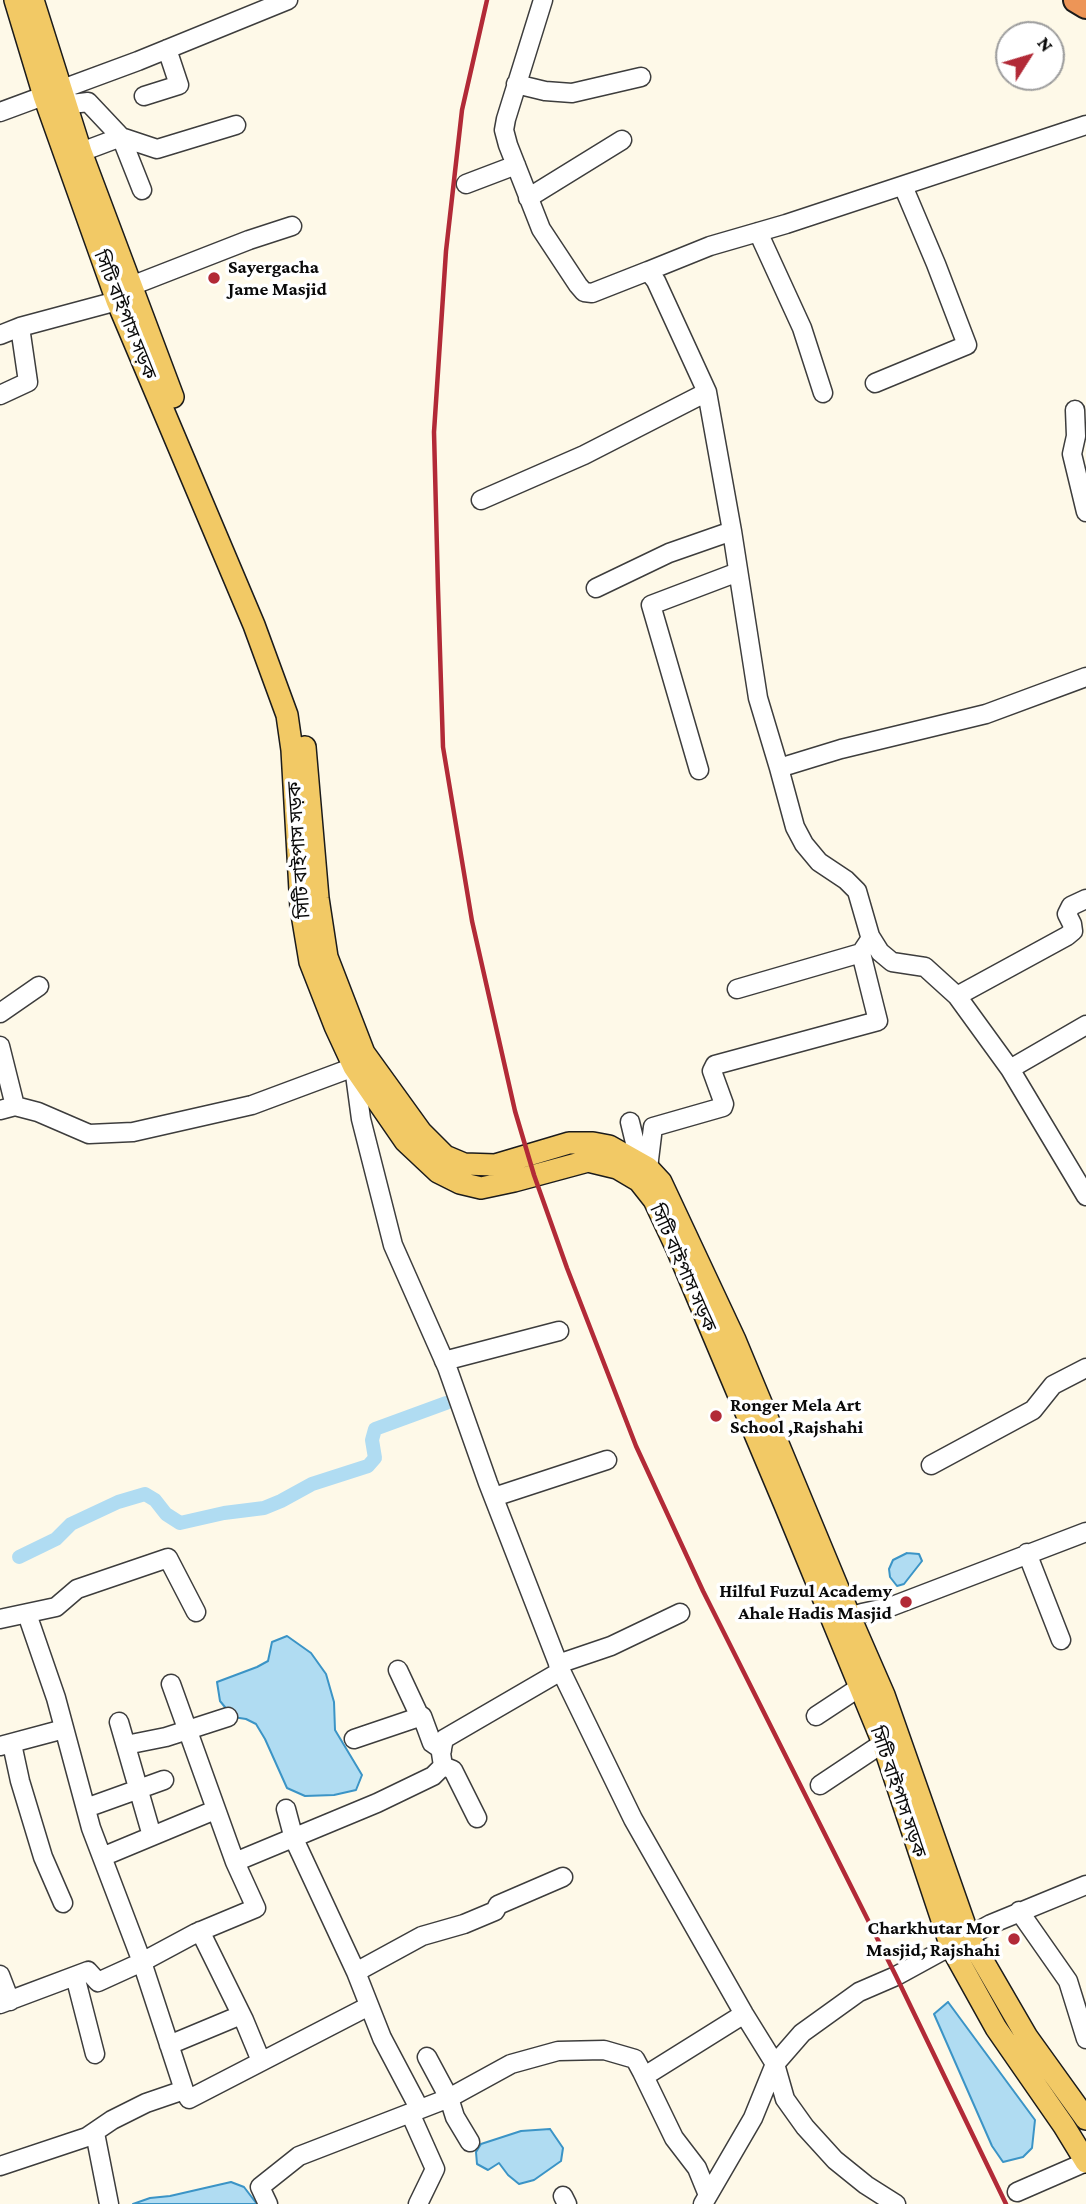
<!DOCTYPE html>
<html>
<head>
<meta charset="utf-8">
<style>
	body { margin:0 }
	#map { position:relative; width:1086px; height:2204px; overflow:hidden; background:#fef9e8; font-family:"Crimson Pro",serif }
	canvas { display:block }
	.north { position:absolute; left:995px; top:21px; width:70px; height:70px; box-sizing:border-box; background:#fff; border:2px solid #9d9d9d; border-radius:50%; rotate:53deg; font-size:19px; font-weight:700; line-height:28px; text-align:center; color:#0a0a0a }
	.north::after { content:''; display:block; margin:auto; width:24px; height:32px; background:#b22a37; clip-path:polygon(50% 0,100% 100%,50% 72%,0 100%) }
</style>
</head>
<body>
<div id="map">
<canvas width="1086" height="2204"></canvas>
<div class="north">N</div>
</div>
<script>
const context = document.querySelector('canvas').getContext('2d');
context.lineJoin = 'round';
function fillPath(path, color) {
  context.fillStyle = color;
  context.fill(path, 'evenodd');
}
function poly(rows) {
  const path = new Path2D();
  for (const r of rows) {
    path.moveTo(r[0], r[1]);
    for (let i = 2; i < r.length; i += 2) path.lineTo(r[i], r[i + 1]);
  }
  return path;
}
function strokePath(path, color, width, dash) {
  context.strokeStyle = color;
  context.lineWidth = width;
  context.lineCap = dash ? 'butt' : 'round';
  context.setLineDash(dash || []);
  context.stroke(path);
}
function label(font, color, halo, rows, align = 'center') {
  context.font = font + ' "Crimson Pro","Noto Sans Bengali",serif';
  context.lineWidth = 7;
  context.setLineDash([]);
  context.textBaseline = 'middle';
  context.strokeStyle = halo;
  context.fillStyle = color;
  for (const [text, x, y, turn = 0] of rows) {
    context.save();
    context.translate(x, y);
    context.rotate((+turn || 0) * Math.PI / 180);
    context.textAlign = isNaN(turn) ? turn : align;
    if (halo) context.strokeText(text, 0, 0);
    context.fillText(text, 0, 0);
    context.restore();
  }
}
const water = poly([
	[907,1553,919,1554,922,1561,904,1584,897,1586,890,1577,889,1569,893,1560,907,1553],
	[287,1636,311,1653,326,1674,334,1702,335,1730,362,1775,356,1790,334,1795,305,1796,287,1788,265,1739,256,1724,246,1719,233,1717,220,1701,217,1682,257,1667,268,1661,272,1642,287,1636],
	[948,2002,1035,2120,1032,2148,1023,2157,1003,2162,992,2146,934,2014,948,2002],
	[550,2129,563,2148,561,2161,534,2180,519,2184,508,2175,499,2163,488,2170,477,2164,476,2152,481,2144,521,2131,550,2129],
	[231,2182,244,2187,257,2204,133,2204,150,2198,170,2196,231,2182]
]);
fillPath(water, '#b0dcf2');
strokePath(water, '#3b94c6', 2);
strokePath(poly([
	[19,1557,56,1539,71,1524,118,1502,145,1494,155,1500,166,1514,180,1523,224,1513,264,1508,281,1501,312,1484,368,1466,375,1458,372,1440,375,1429,446,1403]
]), '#b0dcf2', 14);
const minor = poly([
	[543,0,506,119,504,130,508,145,541,229,578,285,584,292,592,293,648,271,656,281,707,392,732,531,758,698,779,768,841,749,986,714,1086,677],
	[516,84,545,91,572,93,641,77],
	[60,89,72,104,88,102,121,137,142,190],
	[144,96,179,85,167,49],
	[0,112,138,61,288,0],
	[81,152,121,137,157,149,236,125],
	[466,184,516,165],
	[528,198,622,140],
	[758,232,802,328,823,393],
	[648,271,710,246,786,224,1086,125],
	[131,286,249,240,292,226],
	[0,335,20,327,117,301],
	[875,383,967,345,936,264,903,186],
	[0,395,28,382,20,327],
	[1075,410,1076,436,1072,454,1086,512],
	[481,500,584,455,707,392],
	[596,588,669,553,732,531],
	[779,768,795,827,804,844,819,862,846,880,857,891,870,936,880,952,892,962,925,967,957,996,1010,1069,1086,1196],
	[699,770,651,605,738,572],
	[737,989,861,953],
	[957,996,1067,936,1073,931,1072,924,1067,914,1071,906,1086,899],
	[0,1013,39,986],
	[0,1046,15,1106],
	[1010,1069,1086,1025],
	[0,1110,15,1106,38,1112,89,1134,133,1132,252,1105,354,1067,361,1119,393,1245,447,1367,488,1483,561,1671,633,1819,744,2014,775,2064,785,2099,805,2127,835,2160,866,2185,896,2204],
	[630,1122,636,1147,649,1161],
	[648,1168,653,1127,723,1107,724,1104,712,1071,715,1065,878,1021,861,953,871,938],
	[444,1361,559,1331],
	[931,1465,1033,1410,1053,1385,1086,1368],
	[494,1497,607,1460],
	[1027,1553,1061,1640],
	[27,1614,56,1698,91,1828,142,1962,184,2090],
	[0,1619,56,1607,77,1589,168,1558,196,1612],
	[839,1620,862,1613,890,1607,1086,1532],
	[558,1664,611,1646,680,1613],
	[398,1670,420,1717],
	[171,1684,235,1862],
	[816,1716,860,1687],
	[119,1722,152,1836],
	[354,1739,422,1716,432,1743,442,1750],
	[12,1744,20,1781,43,1857,63,1903],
	[126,1745,166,1737,228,1717],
	[0,1746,64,1729],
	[443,1766,453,1770,477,1818],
	[820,1785,883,1743],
	[86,1808,164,1780],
	[286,1809,294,1839,356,1972,382,2038,419,2108],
	[102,1857,215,1810],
	[1019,1911,1068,1981,1086,2039],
	[200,1931,244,2020,261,2061],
	[356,1972,422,1936,464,1924,495,1911,498,1905,563,1877],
	[0,1975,10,2001],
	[75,1976,95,2054],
	[0,2004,88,1971,98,1982,142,1962,196,1933,256,1908,235,1862,377,1803,433,1776,443,1766,441,1753,444,1739,561,1671],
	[169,2045,241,2015],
	[427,2057,449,2098,455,2117,470,2142],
	[642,2072,674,2138,697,2168,708,2195],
	[410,2113,435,2169,418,2204],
	[95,2133,109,2204],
	[0,2166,87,2137,112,2120,146,2103,184,2090,189,2099,369,2006],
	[1017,2192,1086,2162],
	[563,2196,567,2204],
	[268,2204,260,2187,299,2156,449,2098,511,2064,558,2051,604,2050,635,2059,642,2072,648,2074,744,2014],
	[703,2204,753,2118,775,2064,802,2033,859,1992,896,1976,991,1924,1086,1885]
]);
const major = poly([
	[15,0,44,96,117,301,254,625,287,715,292,750,301,908,310,962,335,1026,354,1067,405,1141,438,1172,460,1183,481,1188,514,1181,588,1161,617,1168,639,1181,654,1200,677,1249,785,1505,883,1743,951,1947,996,2028,1064,2126,1086,2162],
	[33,0,81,152,173,397],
	[305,747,318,898,327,957,364,1053,421,1132,445,1156,464,1164,495,1165,569,1143,593,1143,609,1146,648,1168,661,1182,735,1340,850,1617,884,1695,969,1937,1027,2037,1086,2119]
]);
const highway = poly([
	[1076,0,1086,6]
]);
strokePath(minor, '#3d3d3d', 21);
strokePath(major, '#1b1b1b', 24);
strokePath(highway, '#1b1b1b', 28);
strokePath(minor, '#fff', 18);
strokePath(major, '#f2c965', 21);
strokePath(highway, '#ed9557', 24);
strokePath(poly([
	[487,0,462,110,446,251,434,432,438,589,443,747,472,921,515,1111,534,1175,567,1268,636,1446,703,1591,896,1976,1006,2204]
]), '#b22a37', 4.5);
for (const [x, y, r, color] of [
	[214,278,7,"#b22a37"],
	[716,1416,7,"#b22a37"],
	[906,1602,7,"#b22a37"],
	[1014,1939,7,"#b22a37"]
]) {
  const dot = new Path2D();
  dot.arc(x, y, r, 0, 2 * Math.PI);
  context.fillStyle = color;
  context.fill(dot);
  strokePath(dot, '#fff', 2.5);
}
label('bold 19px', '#0a0a0a', '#fff', [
	["Sayergacha",228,267],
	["Jame Masjid",228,289],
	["Ronger Mela Art",730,1405],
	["School ,Rajshahi",730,1427],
	["Hilful Fuzul Academy",892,1591,"right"],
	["Ahale Hadis Masjid",892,1613,"right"],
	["Charkhutar Mor",1000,1928,"right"],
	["Masjid, Rajshahi",1000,1950,"right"]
], 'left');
label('19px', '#0a0a0a', '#fff', [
	["সিটি বাইপাস সড়ক",125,315,68],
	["সিটি বাইপাস সড়ক",299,850,-94],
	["সিটি বাইপাস সড়ক",683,1268,66],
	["সিটি বাইপাস সড়ক",898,1792,71]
]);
</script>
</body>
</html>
